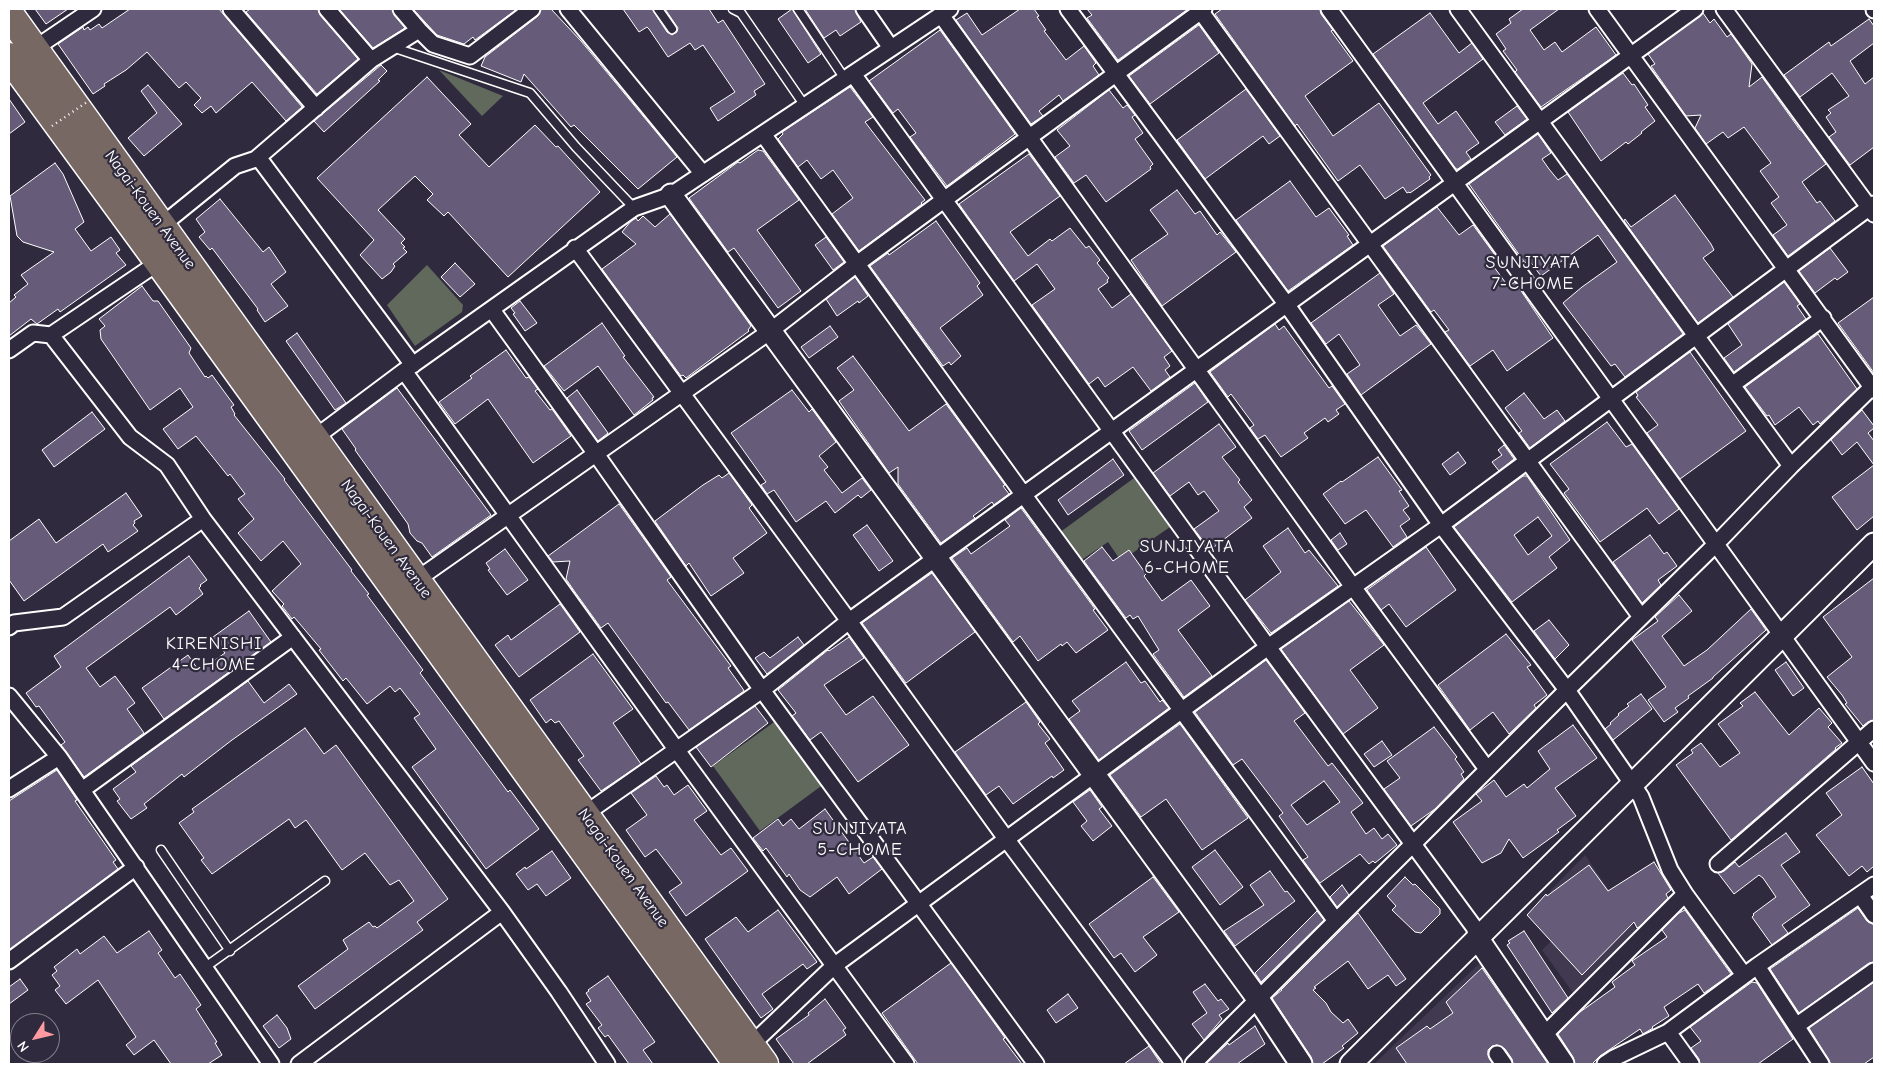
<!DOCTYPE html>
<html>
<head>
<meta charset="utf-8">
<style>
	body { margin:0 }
	#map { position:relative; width:1883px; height:1073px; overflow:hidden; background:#2f2a3d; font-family:"Comic Neue",sans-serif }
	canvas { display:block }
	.frame { position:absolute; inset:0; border:10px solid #fff; pointer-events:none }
	.north { position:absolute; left:10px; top:1013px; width:50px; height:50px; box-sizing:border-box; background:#2f2a3d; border:1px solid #827f8b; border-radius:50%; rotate:234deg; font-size:14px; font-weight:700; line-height:20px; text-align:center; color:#fff }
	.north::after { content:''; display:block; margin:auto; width:18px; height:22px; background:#ff9aa2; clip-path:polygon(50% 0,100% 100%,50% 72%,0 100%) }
</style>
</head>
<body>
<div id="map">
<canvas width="1883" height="1073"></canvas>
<div class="frame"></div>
<div class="north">N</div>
</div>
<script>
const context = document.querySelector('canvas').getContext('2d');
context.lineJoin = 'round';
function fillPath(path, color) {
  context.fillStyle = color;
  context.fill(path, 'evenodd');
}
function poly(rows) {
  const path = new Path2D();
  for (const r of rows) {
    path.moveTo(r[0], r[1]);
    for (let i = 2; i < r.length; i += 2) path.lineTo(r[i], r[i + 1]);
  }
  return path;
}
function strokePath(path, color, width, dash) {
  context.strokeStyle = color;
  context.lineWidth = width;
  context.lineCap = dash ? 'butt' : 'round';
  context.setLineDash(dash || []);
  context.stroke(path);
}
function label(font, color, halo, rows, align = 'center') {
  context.font = font + ' "Comic Neue",sans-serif';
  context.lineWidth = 4.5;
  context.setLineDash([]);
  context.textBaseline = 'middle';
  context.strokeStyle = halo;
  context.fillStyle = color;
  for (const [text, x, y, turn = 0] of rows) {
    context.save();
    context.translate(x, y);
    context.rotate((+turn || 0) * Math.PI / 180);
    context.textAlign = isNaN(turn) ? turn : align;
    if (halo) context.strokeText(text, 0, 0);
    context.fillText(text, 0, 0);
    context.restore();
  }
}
fillPath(poly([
	[1585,855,1637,931,1576,997,1542,950,1572,921,1550,891],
	[1483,960,1529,1024,1470,1064,1374,1064]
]), '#40394f');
fillPath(poly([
	[439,70,503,96,482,116],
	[427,265,463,305,462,312,415,346,387,305],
	[1134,478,1170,527,1121,561,1108,542,1080,561,1059,533],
	[777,720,824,784,760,831,713,766]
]), '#61695c');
const building = poly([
	[35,9,68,9,46,24,35,9],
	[130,9,219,9,302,107,286,121,252,82,216,113,211,106,202,113,194,105,201,98,186,82,179,88,147,52,126,70,104,84,105,86,93,94,58,44,83,27,84,30,88,27,90,30,99,24,102,28,130,9],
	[250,9,318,9,320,15,358,59,317,94,246,12,250,9],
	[339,9,392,9,394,15,405,28,373,48,339,9],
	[413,9,517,9,475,40,473,37,464,44,437,35,413,9],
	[541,9,551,9,581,41,677,157,638,189,574,125,571,127,524,74,521,82,481,66,485,57,538,16,541,9],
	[623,9,652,9,667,32,672,35,677,32,678,28,665,9,709,9,718,23,723,20,765,84,754,91,756,95,718,121,710,108,735,92,703,45,695,50,690,43,668,57,649,29,647,27,639,32,623,9],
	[792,9,821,54,808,63,778,19,792,9],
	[805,9,855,9,861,22,840,36,836,30,824,38,805,9],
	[1020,9,1034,9,1039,16,1037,17,1046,30,1044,31,1066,60,1084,46,1096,63,1093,66,1099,75,1063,101,1059,95,1039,111,1043,116,1031,124,956,20,967,13,982,35,1020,9],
	[1087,9,1188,9,1118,60,1087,18,1092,15,1087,9],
	[1222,9,1320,9,1321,14,1333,30,1331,31,1353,61,1305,96,1333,136,1379,103,1431,175,1429,177,1430,179,1410,193,1409,192,1407,193,1403,187,1385,199,1360,165,1338,181,1297,124,1295,126,1215,14,1222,9],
	[1523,9,1559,9,1530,30,1544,50,1555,42,1562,52,1596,27,1616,55,1541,107,1515,72,1517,70,1503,51,1506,49,1496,34,1511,23,1509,19,1523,9],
	[1430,13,1459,53,1472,43,1483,59,1423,103,1438,124,1456,111,1479,143,1466,152,1471,159,1458,169,1456,169,1373,54,1430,13],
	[1703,13,1710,23,1714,19,1727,37,1731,34,1752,64,1749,87,1762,77,1800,130,1801,130,1826,164,1802,182,1817,203,1820,201,1835,221,1788,256,1773,235,1787,225,1771,203,1779,197,1760,171,1771,163,1744,127,1728,138,1723,132,1706,144,1695,128,1701,115,1686,116,1651,66,1655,64,1648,54,1703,13],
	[1869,19,1874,26,1874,43,1850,61,1865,84,1874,77,1874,147,1850,165,1829,137,1836,132,1826,117,1831,113,1828,110,1849,96,1832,73,1800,97,1784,75,1829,42,1831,46,1869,19],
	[1199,25,1219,53,1150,104,1129,76,1199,25],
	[940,30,1015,134,947,186,910,137,916,133,898,109,893,113,869,81,940,30],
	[381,65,387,71,378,80,380,81,324,132,314,121,381,65],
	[1623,73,1632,85,1634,84,1648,105,1645,107,1655,121,1641,132,1642,133,1628,144,1626,142,1601,161,1568,112,1623,73],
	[427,77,471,124,459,135,489,167,535,125,556,147,558,146,600,192,508,277,448,212,444,216,427,200,433,194,415,176,378,210,405,239,401,243,405,247,403,248,407,252,393,264,395,266,391,272,382,279,360,255,374,240,317,178,427,77],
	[148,85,182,124,144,156,128,138,157,113,141,91,148,85],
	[850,87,873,117,865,122,925,200,921,203,922,204,859,251,832,214,853,198,833,170,821,179,807,160,798,167,778,139,783,134,782,132,850,87],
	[1246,89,1280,136,1269,144,1263,136,1205,179,1177,140,1246,89],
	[1109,90,1123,108,1127,105,1135,115,1132,117,1143,133,1135,139,1153,164,1150,167,1151,169,1106,202,1086,175,1074,183,1055,157,1070,146,1057,130,1109,90],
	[9,99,25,122,9,134,9,99],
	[1517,106,1527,119,1505,135,1495,122,1517,106],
	[1538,134,1551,153,1542,159,1549,169,1558,180,1567,174,1683,334,1625,377,1615,364,1611,366,1563,303,1582,287,1617,262,1598,235,1541,276,1529,260,1525,263,1469,184,1538,134],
	[758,150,763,151,799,200,757,230,801,291,778,308,734,248,728,252,689,198,738,162,740,163,758,150],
	[1029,154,1060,196,1010,232,1028,256,1050,239,1052,241,1070,228,1086,248,1089,246,1100,260,1097,263,1109,278,1107,280,1108,282,1098,289,1112,308,1131,294,1172,351,1164,357,1170,366,1165,370,1170,377,1151,391,1133,367,1105,387,1098,377,1089,384,1032,305,1055,289,1037,264,1014,281,959,204,1029,154],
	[55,163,63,174,84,222,75,229,91,251,111,237,120,250,116,253,126,265,60,312,58,309,37,324,31,319,9,336,9,303,16,297,14,295,28,284,21,275,54,252,23,242,17,236,10,196,55,163],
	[1290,181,1316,217,1329,208,1349,235,1347,236,1353,245,1288,291,1236,220,1290,181],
	[1177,190,1195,214,1200,211,1217,235,1220,232,1236,252,1162,306,1131,260,1168,234,1150,210,1177,190],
	[1675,195,1711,244,1714,250,1703,258,1733,297,1698,323,1624,221,1625,219,1631,227,1675,195],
	[220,199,263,252,269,247,286,272,271,284,288,306,265,322,257,310,258,309,212,248,210,250,199,237,205,232,196,219,220,199],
	[1437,207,1459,235,1473,225,1500,262,1494,267,1508,286,1515,282,1553,338,1507,371,1493,350,1470,366,1445,332,1449,330,1434,310,1431,312,1383,246,1437,207],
	[670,214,751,326,748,330,749,331,686,378,683,375,681,376,602,269,636,244,622,232,631,221,636,218,638,221,643,216,655,227,670,214],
	[936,221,980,283,977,286,983,295,940,328,961,356,951,365,949,362,943,366,870,266,888,253,889,255,936,221],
	[826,237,844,262,833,270,815,245,826,237],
	[1830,248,1848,272,1837,280,1835,278,1815,293,1799,271,1830,248],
	[455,263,475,284,460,297,441,277,455,263],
	[1380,273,1394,294,1378,305,1400,336,1416,325,1431,344,1361,395,1347,374,1360,365,1339,334,1326,344,1311,323,1380,273],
	[855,277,868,296,859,303,858,301,837,316,826,299,855,277],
	[1784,282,1800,304,1797,306,1806,319,1734,372,1724,358,1742,345,1728,324,1784,282],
	[142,286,153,301,158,301,191,348,189,353,205,377,206,376,208,378,212,375,234,405,231,407,235,414,234,415,285,479,284,480,352,570,351,571,369,594,367,595,423,670,420,673,508,792,510,790,539,829,486,869,412,767,436,749,414,718,420,714,400,688,395,692,390,686,367,704,346,678,343,681,319,650,321,649,294,617,292,619,282,606,284,604,272,591,301,564,283,541,261,561,238,533,254,519,238,499,245,494,230,474,228,476,196,436,178,449,163,429,193,407,180,388,150,410,101,339,100,330,105,326,99,319,142,286],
	[1874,297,1874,373,1838,323,1874,297],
	[520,301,537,323,525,331,513,314,515,313,511,308,520,301],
	[602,323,625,356,623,357,654,397,652,398,653,400,634,415,598,366,564,391,544,366,602,323],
	[1275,324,1279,330,1284,326,1329,388,1332,386,1345,404,1336,410,1339,414,1328,422,1325,418,1304,433,1308,438,1281,457,1265,435,1258,439,1250,428,1254,425,1231,394,1228,397,1210,372,1275,324],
	[830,326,838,337,809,358,801,347,830,326],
	[297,333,346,403,335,410,286,341,297,333],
	[1818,334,1857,389,1820,424,1818,421,1813,425,1799,407,1775,425,1769,415,1767,416,1745,387,1818,334],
	[506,350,526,378,529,377,538,389,535,391,550,410,552,409,571,436,533,463,488,399,455,424,439,402,472,378,470,376,506,350],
	[1690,352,1746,431,1680,479,1647,433,1658,425,1636,397,1638,396,1636,392,1690,352],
	[853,356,909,431,946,404,1005,485,1003,486,1009,494,994,505,992,502,973,516,975,518,941,543,898,484,898,467,889,473,839,401,854,390,837,368,853,356],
	[1195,383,1208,402,1142,450,1129,431,1195,383],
	[397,388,491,515,432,557,422,543,417,541,410,533,408,524,355,450,356,449,342,429,397,388],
	[577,390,608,433,598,441,567,398,577,390],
	[792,390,809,412,812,409,836,442,819,456,828,467,824,470,842,493,862,478,871,490,861,498,858,495,835,513,826,501,796,522,774,490,767,494,761,485,766,482,731,433,792,390],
	[1524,393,1544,419,1557,410,1565,421,1530,448,1519,433,1522,431,1505,408,1524,393],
	[1862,410,1874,426,1874,428,1868,433,1874,441,1874,465,1857,442,1842,455,1831,440,1862,410],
	[92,412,105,429,54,467,42,450,92,412],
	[1607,422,1626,447,1632,444,1679,509,1659,524,1647,508,1600,542,1564,493,1569,489,1550,464,1607,422],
	[1219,424,1236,447,1222,457,1240,480,1238,482,1252,500,1244,507,1252,518,1210,550,1194,529,1219,511,1204,491,1198,495,1189,482,1170,496,1153,473,1219,424],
	[1504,445,1514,459,1499,471,1492,462,1502,455,1498,450,1504,445],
	[1458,452,1466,463,1450,475,1442,464,1458,452],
	[1378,457,1402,490,1399,491,1409,506,1403,510,1410,519,1400,526,1407,537,1393,547,1366,510,1345,524,1323,494,1341,481,1342,482,1378,457],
	[1113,459,1124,475,1068,515,1058,500,1113,459],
	[1874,465,1874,516,1857,530,1832,497,1874,465],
	[729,473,752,505,749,508,767,533,733,558,744,573,711,596,689,563,686,566,655,521,703,485,719,475,722,478,729,473],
	[1523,476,1527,476,1570,540,1549,557,1557,568,1512,602,1454,527,1523,476],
	[1538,517,1552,536,1528,555,1514,535,1538,517],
	[126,493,142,516,134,521,135,523,133,525,138,531,108,552,103,544,24,601,9,580,9,541,39,519,56,543,126,493],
	[619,504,671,577,667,580,731,666,728,668,743,689,744,691,689,730,668,702,666,703,608,623,601,628,575,592,566,579,570,561,553,562,548,556,619,504],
	[1021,508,1095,609,1093,610,1108,630,1076,653,1067,642,1062,646,1061,644,1038,661,1020,636,1013,642,952,558,967,548,971,554,1010,526,1005,520,1021,508],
	[867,525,893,561,879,571,853,535,867,525],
	[1288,528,1305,553,1309,550,1338,586,1271,633,1245,600,1281,572,1263,546,1288,528],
	[1340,533,1347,544,1338,550,1331,540,1340,533],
	[1650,535,1664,554,1667,552,1677,566,1658,580,1661,585,1642,603,1613,562,1650,535],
	[1102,547,1113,561,1129,550,1146,574,1144,576,1162,601,1191,580,1210,606,1178,630,1212,676,1184,697,1153,654,1159,650,1138,616,1133,619,1130,615,1126,618,1084,561,1102,547],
	[1426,547,1456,590,1406,627,1389,604,1381,610,1367,590,1426,547],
	[505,549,528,580,507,595,488,570,490,569,486,563,505,549],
	[189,556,207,580,200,585,201,586,199,588,203,594,176,615,170,607,86,668,100,687,115,676,135,703,127,709,144,733,84,777,61,745,65,742,39,706,36,707,26,693,61,667,54,656,189,556],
	[932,573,975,632,906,683,862,623,932,573],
	[1874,578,1874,720,1868,722,1863,726,1845,704,1847,703,1842,695,1827,677,1852,657,1823,617,1874,578],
	[1679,595,1692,611,1662,636,1684,666,1707,650,1751,609,1766,630,1713,677,1713,678,1688,696,1689,698,1675,708,1678,712,1664,722,1648,700,1666,687,1632,640,1658,621,1655,617,1679,595],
	[1349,601,1384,645,1350,670,1378,708,1343,734,1281,649,1349,601],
	[560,604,580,632,519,677,495,645,508,635,511,640,560,604],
	[249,611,271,642,164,719,142,688,188,655,199,671,225,653,213,637,249,611],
	[1549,620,1569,645,1555,659,1534,631,1549,620],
	[1506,634,1531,665,1527,667,1547,695,1534,705,1536,708,1509,734,1493,712,1470,730,1438,685,1506,634],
	[798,637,804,645,767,674,755,658,764,652,770,658,798,637],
	[849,637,864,658,824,685,846,715,873,696,909,745,858,782,821,732,810,740,792,716,796,713,778,690,828,650,829,651,849,637],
	[593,654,633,709,613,723,641,764,601,791,578,760,584,756,559,721,555,723,551,719,546,723,530,700,593,654],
	[1266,660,1305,713,1294,721,1328,766,1332,763,1363,803,1351,812,1366,834,1374,828,1382,839,1388,834,1397,845,1375,863,1373,861,1369,864,1360,854,1320,883,1303,860,1308,857,1279,816,1283,813,1242,759,1233,765,1195,712,1266,660],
	[1324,781,1340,802,1307,825,1291,805,1324,781],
	[1126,662,1141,683,1145,681,1160,702,1162,700,1169,708,1099,760,1069,719,1080,711,1072,701,1126,662],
	[1786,662,1804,688,1793,696,1775,670,1786,662],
	[248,681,264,703,289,684,297,694,232,740,184,777,182,774,144,804,147,808,131,819,117,801,120,799,113,789,136,772,131,766,248,681],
	[1755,692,1789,735,1819,708,1832,723,1828,727,1842,743,1835,748,1836,749,1731,840,1676,765,1693,753,1691,750,1701,743,1720,767,1740,753,1718,724,1743,706,1740,703,1755,692],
	[1641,694,1652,709,1613,740,1605,729,1611,724,1610,723,1619,715,1618,714,1629,706,1627,704,1641,694],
	[1026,702,1040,722,1038,724,1050,739,1045,743,1064,770,1053,778,1052,776,1013,804,999,786,986,795,955,752,1026,702],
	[755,706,768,723,711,767,696,747,755,706],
	[1180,724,1248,818,1202,850,1166,799,1141,817,1110,775,1180,724],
	[1573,725,1597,758,1555,788,1576,816,1557,830,1559,832,1523,858,1509,839,1501,853,1482,863,1453,822,1482,801,1476,794,1494,780,1506,797,1524,784,1527,788,1550,769,1538,751,1573,725],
	[1434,727,1457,757,1455,759,1464,772,1461,774,1464,779,1435,809,1411,826,1384,789,1400,778,1387,761,1434,727],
	[305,728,324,754,336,745,448,899,417,922,423,930,315,1009,298,986,348,949,343,940,369,922,373,927,375,926,377,928,414,901,399,880,390,885,365,853,342,870,306,820,295,828,289,819,212,874,201,860,204,858,179,823,194,812,192,809,305,728],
	[1382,741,1392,755,1374,767,1364,754,1382,741],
	[1862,767,1874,784,1874,866,1867,872,1862,866,1849,876,1816,835,1842,815,1826,793,1862,767],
	[57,770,77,800,75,801,116,860,113,862,118,869,9,950,9,801,57,770],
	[656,776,664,787,667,785,674,795,688,785,707,811,694,820,721,855,731,848,748,871,686,916,669,892,682,883,656,849,645,857,626,830,647,815,631,793,656,776],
	[1090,790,1102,807,1099,809,1112,826,1093,841,1081,826,1087,821,1073,802,1090,790],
	[825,809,864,863,873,857,882,869,849,894,837,877,810,897,800,890,789,874,787,877,766,848,763,851,753,838,778,819,783,826,791,819,799,829,825,809],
	[1786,833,1800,852,1781,865,1810,905,1782,925,1788,933,1772,945,1752,917,1754,915,1753,914,1776,897,1763,878,1759,875,1734,894,1718,873,1724,871,1735,862,1739,867,1786,833],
	[1215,850,1243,887,1220,905,1192,867,1215,850],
	[552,851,571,878,546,896,537,884,528,890,516,874,525,867,526,869,552,851],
	[1654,862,1671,890,1666,894,1668,898,1639,927,1637,928,1634,922,1582,975,1527,915,1546,894,1547,896,1589,865,1608,891,1654,862],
	[1270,871,1285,892,1287,891,1295,901,1235,946,1224,931,1264,905,1250,885,1270,871],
	[1153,877,1179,912,1143,937,1157,955,1135,972,1121,953,1114,958,1089,924,1153,877],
	[1405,877,1413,885,1415,884,1440,909,1440,914,1421,933,1415,932,1392,910,1396,906,1387,896,1405,877],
	[1342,885,1349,895,1337,907,1330,897,1342,885],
	[1858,908,1867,921,1874,925,1874,962,1869,963,1799,1013,1770,969,1858,908],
	[778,910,817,962,807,969,803,964,762,994,773,1009,761,1018,705,939,736,917,748,932,778,910],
	[1685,910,1731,974,1704,993,1698,984,1664,1007,1669,1016,1652,1027,1653,1028,1643,1034,1640,1029,1600,1056,1592,1064,1575,1064,1573,1057,1558,1034,1580,1012,1615,987,1612,982,1635,965,1632,961,1667,937,1662,930,1679,913,1685,910],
	[1317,911,1324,920,1261,982,1255,973,1317,911],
	[1358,913,1406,979,1396,986,1388,975,1368,989,1348,961,1314,987,1316,988,1313,990,1326,1003,1331,1012,1343,1023,1348,1019,1358,1033,1342,1046,1344,1048,1322,1064,1313,1064,1311,1057,1272,998,1282,990,1281,990,1358,913],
	[149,931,162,950,158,953,175,978,180,974,201,1005,196,1009,217,1042,215,1043,222,1055,208,1064,171,1064,154,1040,134,1055,126,1045,136,1037,98,980,66,1004,55,990,60,986,52,975,57,971,54,967,77,949,80,954,104,936,117,953,149,931],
	[1524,931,1568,998,1552,1013,1507,945,1510,943,1508,941,1524,931],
	[951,963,1005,1038,1003,1039,1022,1064,918,1064,903,1043,882,1013,951,963],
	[1482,968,1548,1064,1513,1064,1512,1059,1505,1049,1497,1045,1492,1046,1488,1050,1488,1055,1493,1064,1407,1064,1396,1048,1427,1026,1430,1029,1453,1013,1446,1002,1482,968],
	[608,976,655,1042,643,1050,653,1064,629,1064,608,1035,605,1037,598,1028,602,1025,586,1004,591,1001,586,993,589,991,588,990,608,976],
	[20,979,28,990,9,1004,9,987,20,979],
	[1752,982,1757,983,1793,1039,1758,1064,1700,1064,1699,1059,1691,1048,1701,1041,1690,1027,1752,982],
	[1874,982,1874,1057,1864,1064,1831,1064,1809,1028,1874,982],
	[1205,984,1218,1001,1221,999,1229,1009,1219,1015,1222,1019,1204,1040,1192,1024,1207,1013,1193,992,1205,984],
	[1068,994,1078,1008,1056,1023,1047,1010,1068,994],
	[825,999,846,1028,843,1030,846,1035,807,1064,794,1064,776,1039,809,1015,808,1013,825,999],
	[277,1015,287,1028,291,1039,279,1048,263,1026,277,1015],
	[1255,1026,1265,1044,1237,1064,1206,1064,1228,1043,1229,1045,1255,1026],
	[1149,1046,1161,1064,1124,1064,1149,1046]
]);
fillPath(building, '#665b78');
strokePath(building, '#fff', 1);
const lane = poly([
	[658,9,672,29],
	[733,9,741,13,805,106],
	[798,9,845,79],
	[392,47,530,93,576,147,634,208],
	[161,850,230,951],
	[204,968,325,881]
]);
const street = poly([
	[231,9,316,108],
	[327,9,371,60],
	[401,9,419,30,433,44,470,56,532,9],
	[568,9,703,174],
	[864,9,891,48],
	[1068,9,1287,305,1441,525,1567,690,1633,785,1641,797,1670,870,1685,894,1744,975],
	[1199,9,1641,617],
	[1329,9,1874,763],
	[1458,9,1791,466],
	[1597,9,1874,390],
	[1724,9,1874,214],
	[1874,9,1874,10],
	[941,15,1353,587,1487,769],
	[34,49,93,9],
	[853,74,1268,647,1474,927,1478,939],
	[763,134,1023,494,1336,921],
	[258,157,413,365],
	[161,226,235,166,256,159,371,60,419,30],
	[575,248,849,621,1007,840,1174,1064],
	[492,310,596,454,762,690,1036,1064],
	[51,335,130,437,167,465,203,519,502,912,559,992,607,1064],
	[9,350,33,333,51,335,159,262],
	[404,371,676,749,906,1064],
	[1732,385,1823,318],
	[313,439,404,371,634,208,671,195,950,9],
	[412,583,769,332,858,263,1204,9],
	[9,627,14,623,63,617,203,519],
	[9,696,59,757,271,1064],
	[9,789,59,757],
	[82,790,293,637],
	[585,814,762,690,849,621,1695,9],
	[1718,864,1874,729],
	[1860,895,1874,915],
	[9,961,136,867],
	[1757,966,1821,1064],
	[1796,1026,1874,971],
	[1668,1032,1691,1064],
	[1544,1035,1685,894],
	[751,1045,835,965,1268,647,1441,525,1874,204],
	[1497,1054,1504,1064],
	[299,1064,502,912],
	[1193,1064,1567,690,1716,544,1791,466,1874,385],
	[1605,1064,1614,1058,1668,1032,1757,966,1874,885]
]);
const secondary = poly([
	[671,195,1258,999,1301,1064],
	[1478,939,1563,1064],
	[1351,1064,1874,544]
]);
const highway = poly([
	[9,14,764,1064],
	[9,57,159,262,738,1064]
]);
strokePath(lane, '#fff', 11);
strokePath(street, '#fff', 19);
strokePath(secondary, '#fff', 25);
strokePath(highway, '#fff', 31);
strokePath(lane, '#2f2a3d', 8);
strokePath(street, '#2f2a3d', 15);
strokePath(secondary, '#2f2a3d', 21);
strokePath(highway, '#776864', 28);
strokePath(poly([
	[52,126,87,102]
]), '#fff', 2.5, [1, 4]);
label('16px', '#fff', '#2f2a3d', [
	["Nagai-Kouen Avenue",150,210,54],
	["Nagai-Kouen Avenue",386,539,54],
	["Nagai-Kouen Avenue",623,868,54]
]);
context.letterSpacing = '1px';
label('18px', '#fff', '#2f2a3d', [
	["SUNJIYATA",1533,263],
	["7-CHOME",1533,284],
	["SUNJIYATA",1187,547],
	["6-CHOME",1187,568],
	["KIRENISHI",214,644],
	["4-CHOME",214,665],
	["SUNJIYATA",860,829],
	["5-CHOME",860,850]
]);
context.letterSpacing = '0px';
</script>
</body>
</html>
